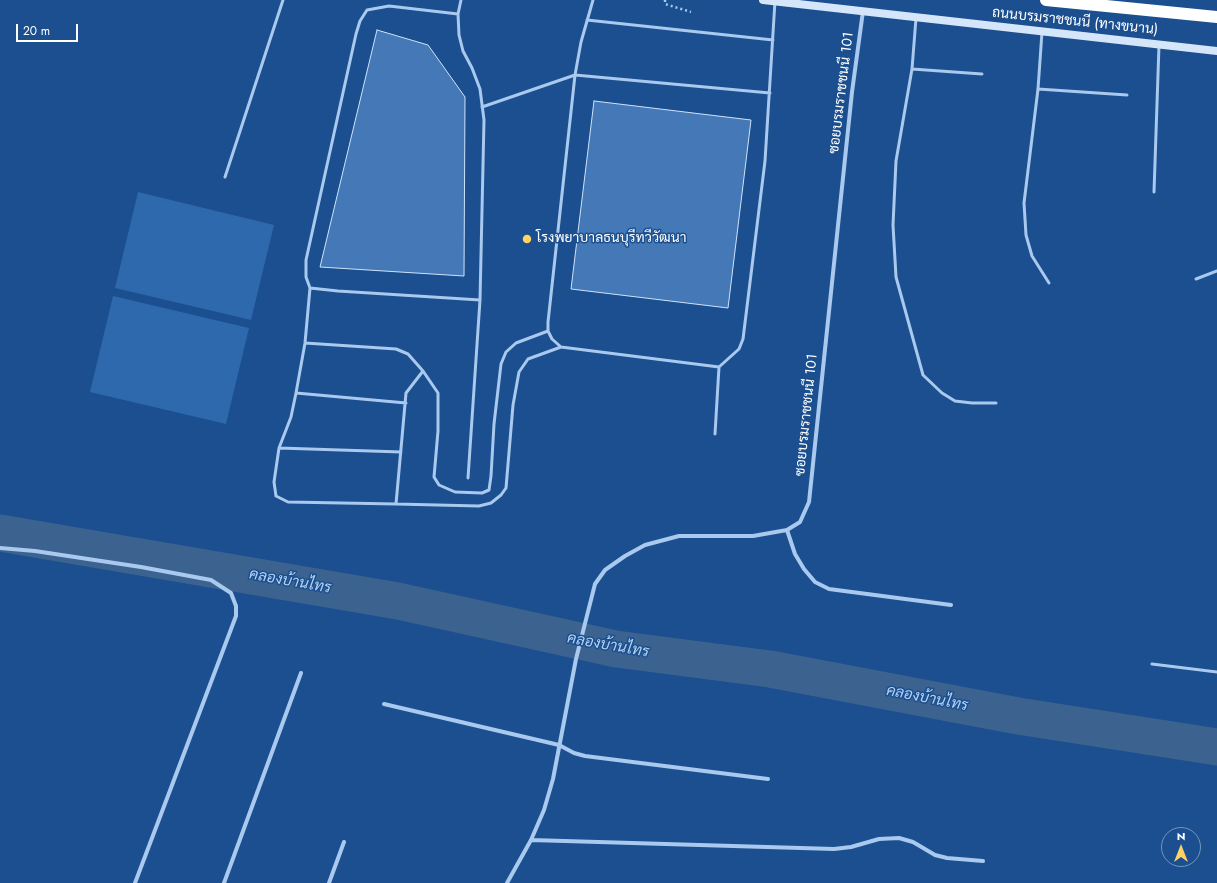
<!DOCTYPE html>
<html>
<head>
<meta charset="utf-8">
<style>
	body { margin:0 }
	#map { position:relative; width:1217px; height:883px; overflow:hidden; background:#1b4f8f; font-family:Jost,sans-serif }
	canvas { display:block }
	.north { position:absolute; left:1161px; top:827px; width:40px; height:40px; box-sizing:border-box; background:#1b4f8f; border:1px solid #7695bc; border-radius:50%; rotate:0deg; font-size:11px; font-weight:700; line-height:16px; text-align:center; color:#fff }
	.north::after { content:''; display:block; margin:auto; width:14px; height:18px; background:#ffd166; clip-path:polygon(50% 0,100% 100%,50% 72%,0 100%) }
	.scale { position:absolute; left:16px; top:24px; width:62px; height:18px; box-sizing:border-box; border:2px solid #fff; border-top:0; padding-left:5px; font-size:12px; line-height:14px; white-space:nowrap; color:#fff; -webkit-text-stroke:3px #1b4f8f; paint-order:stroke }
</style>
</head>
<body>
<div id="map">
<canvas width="1217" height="883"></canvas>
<div class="north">N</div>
<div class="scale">20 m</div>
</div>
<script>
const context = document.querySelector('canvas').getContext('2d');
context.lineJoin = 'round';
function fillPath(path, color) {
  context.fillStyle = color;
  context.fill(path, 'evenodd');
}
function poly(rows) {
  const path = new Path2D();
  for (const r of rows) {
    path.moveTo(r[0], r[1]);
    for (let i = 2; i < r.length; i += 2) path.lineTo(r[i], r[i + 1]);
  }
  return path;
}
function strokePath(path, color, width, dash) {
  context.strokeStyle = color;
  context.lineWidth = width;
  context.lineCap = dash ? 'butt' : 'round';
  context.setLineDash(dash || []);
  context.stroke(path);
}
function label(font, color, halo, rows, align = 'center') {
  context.font = font + ' Jost,Sarabun,sans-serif';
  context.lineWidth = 3;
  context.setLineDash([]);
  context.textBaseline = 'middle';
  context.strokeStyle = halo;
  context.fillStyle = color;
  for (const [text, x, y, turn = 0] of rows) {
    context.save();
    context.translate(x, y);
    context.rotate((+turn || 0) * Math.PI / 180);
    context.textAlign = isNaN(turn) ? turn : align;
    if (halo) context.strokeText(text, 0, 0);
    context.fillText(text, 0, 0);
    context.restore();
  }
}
fillPath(poly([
	[138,192,274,225,251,320,115,288],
	[113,296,249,328,226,424,90,392]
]), '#2e69ad');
strokePath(poly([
	[0,533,398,601,616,649,770,669,1018,716,1217,747]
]), '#3c6290', 37);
const building = poly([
	[377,30,428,45,465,97,464,276,320,267,377,30],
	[594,101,751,120,728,308,571,289,594,101]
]);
fillPath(building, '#4478b7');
strokePath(building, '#cfe3fa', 1);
strokePath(poly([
	[665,0,665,4,691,12]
]), '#a9c9ee', 2.5, [2, 3]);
strokePath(poly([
	[461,0,458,14,459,35,463,51,472,68,480,89,484,120,480,300,468,478],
	[458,14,389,6,367,10,360,21,356,34,306,260,306,277,310,288,338,291,480,300],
	[916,18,912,69,896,161,893,225,896,277,923,375,942,393,955,401,972,403,996,403],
	[587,20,773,40],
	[1042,32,1038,89,1024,203,1026,235,1032,256,1049,283],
	[912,69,982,74],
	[1038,89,1127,95],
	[482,107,575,75,770,93],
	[225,177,283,0],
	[1154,192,1159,45],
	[1196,279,1217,271],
	[310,288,305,343,296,393,291,417,279,448,274,482,276,496,288,502,396,504],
	[305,343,396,349,408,354,423,371,438,393,438,431,434,477,439,485,455,492,482,493,489,490,491,476,494,424,501,364,506,352,516,343,548,331],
	[561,347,552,339,548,331,548,322,575,75,581,42,593,0],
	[423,371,406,393,396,504,479,506,491,503,501,495,506,488,513,405,519,372,528,359,561,347,719,367],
	[296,393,406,403],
	[715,434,719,367,739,349,743,339,765,161,775,1],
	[279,448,401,452],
	[1152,664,1217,672]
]), '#a9c9ee', 3);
strokePath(poly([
	[787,530,795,554,804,569,815,582,829,589,951,605],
	[0,548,35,551,141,567,211,580,231,593,236,606,236,616,135,883],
	[384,704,559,745,574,753,585,756,768,779],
	[531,840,834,849,851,847,879,839,899,838,913,842,935,855,947,858,983,861],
	[224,883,301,673],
	[329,883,344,842],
	[507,883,531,840,544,810,553,779,576,659,595,584,605,570,625,556,645,545,679,536,753,536,787,530,800,522,809,502,852,92,863,11]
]), '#a9c9ee', 4);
strokePath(poly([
	[763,0,1217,51]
]), '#d6e6fa', 8);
strokePath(poly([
	[1046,0,1217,17]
]), '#fff', 12);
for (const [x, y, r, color] of [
	[527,239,5,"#ffd166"]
]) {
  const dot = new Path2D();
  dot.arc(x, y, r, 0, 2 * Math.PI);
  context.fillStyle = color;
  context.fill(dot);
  strokePath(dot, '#1b4f8f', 1.5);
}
label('14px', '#fff', '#1b4f8f', [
	["ถนนบรมราชชนนี (ทางขนาน)",1075,22,6],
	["ซอยบรมราชชนนี 101",842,93,-83],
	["ซอยบรมราชชนนี 101",807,415,-84]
]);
label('14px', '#fff', '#1b4f8f', [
	["โรงพยาบาลธนบุรีทวีวัฒนา",536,239]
], 'left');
label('italic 15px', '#b5d3f5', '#1b4f8f', [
	["คลองบ้านไทร",290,582,10],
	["คลองบ้านไทร",608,646,10],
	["คลองบ้านไทร",927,699,11]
]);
</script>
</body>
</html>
